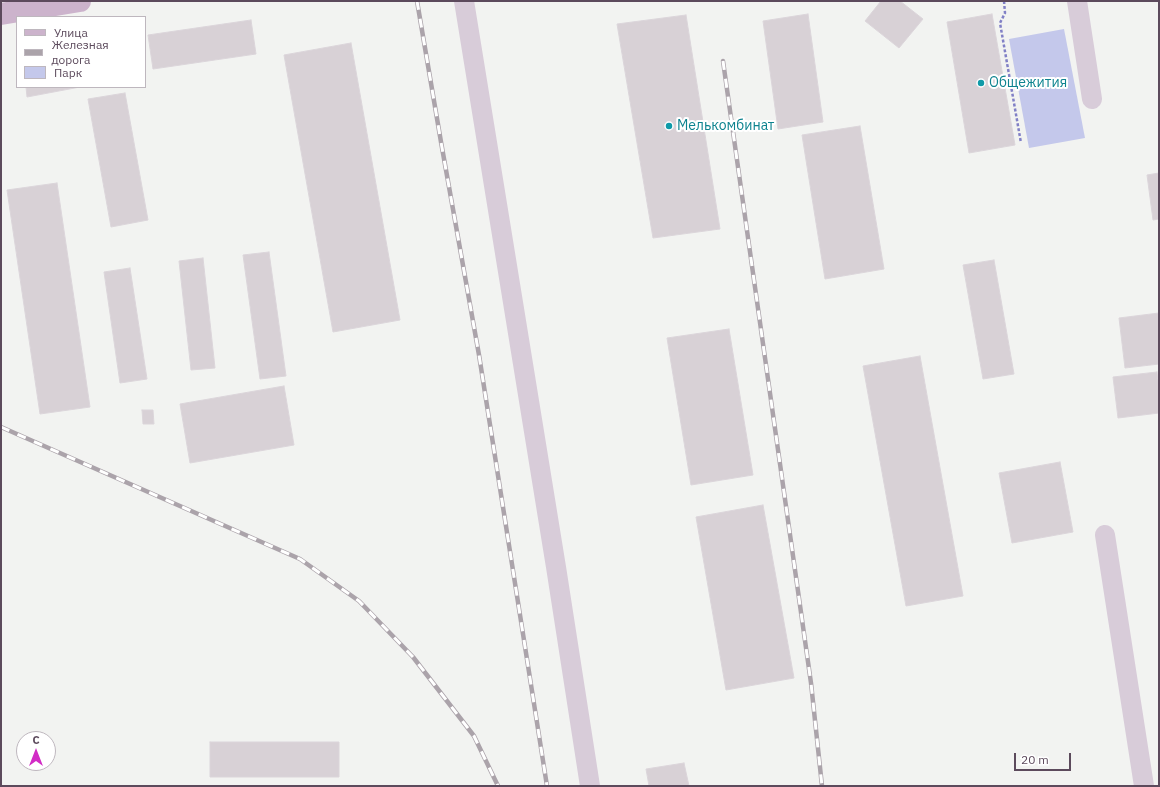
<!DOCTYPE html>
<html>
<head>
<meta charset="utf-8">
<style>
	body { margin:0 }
	#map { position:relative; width:1160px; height:787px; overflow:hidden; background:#f2f3f1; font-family:"IBM Plex Sans",sans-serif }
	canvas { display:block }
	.frame { position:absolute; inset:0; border:2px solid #5c4a5c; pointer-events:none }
	.legend { position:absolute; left:16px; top:16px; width:130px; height:72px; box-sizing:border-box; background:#fff; border:1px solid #beb7be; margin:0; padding:5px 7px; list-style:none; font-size:12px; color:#5c4a5c }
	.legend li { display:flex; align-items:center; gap:8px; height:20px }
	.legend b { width:20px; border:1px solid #beb7be }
	.north { position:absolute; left:16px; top:731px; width:40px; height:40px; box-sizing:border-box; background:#fff; border:1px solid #beb7be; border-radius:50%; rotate:0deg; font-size:11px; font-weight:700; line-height:16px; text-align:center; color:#5c4a5c }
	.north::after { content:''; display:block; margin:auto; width:14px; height:18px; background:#d22cc5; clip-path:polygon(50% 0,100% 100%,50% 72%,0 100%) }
	.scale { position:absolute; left:1014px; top:753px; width:57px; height:18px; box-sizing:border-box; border:2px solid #5c4a5c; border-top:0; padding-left:5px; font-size:12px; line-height:14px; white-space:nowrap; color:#5c4a5c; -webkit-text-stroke:3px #fff; paint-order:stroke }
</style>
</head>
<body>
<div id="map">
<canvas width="1160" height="787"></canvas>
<div class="frame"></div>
<ul class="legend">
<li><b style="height:5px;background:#ccb3cc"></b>Улица</li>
<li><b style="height:5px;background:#aba3aa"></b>Железная дорога</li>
<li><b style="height:11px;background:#c4c8eb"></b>Парк</li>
</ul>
<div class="north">С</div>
<div class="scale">20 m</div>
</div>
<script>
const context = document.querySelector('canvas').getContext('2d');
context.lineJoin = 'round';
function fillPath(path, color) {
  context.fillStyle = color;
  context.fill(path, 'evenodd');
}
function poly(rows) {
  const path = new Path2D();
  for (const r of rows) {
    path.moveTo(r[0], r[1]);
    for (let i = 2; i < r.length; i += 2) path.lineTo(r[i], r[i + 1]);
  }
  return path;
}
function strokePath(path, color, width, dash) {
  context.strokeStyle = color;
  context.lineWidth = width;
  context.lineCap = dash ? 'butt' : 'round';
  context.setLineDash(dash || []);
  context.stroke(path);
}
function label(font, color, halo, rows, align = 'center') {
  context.font = font + ' "IBM Plex Sans",sans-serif';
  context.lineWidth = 4;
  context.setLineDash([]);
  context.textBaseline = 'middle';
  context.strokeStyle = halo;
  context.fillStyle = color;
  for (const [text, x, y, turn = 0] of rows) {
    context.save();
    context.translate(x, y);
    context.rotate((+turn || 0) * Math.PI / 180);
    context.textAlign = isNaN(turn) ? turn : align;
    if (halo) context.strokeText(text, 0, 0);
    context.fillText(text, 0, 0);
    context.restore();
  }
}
fillPath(poly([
	[1064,29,1085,138,1029,148,1009,39]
]), '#c4c8eb');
const building = poly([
	[881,1,900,1,923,19,899,48,865,21,881,1],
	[808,14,823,122,778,129,763,21,808,14],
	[992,14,1015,145,969,153,947,22,992,14],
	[686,15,720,229,653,238,617,24,686,15],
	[251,20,256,54,153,69,148,35,251,20],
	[351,43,400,320,333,332,284,55,351,43],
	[26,87,80,87,27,97,26,87],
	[125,93,148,220,111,227,88,99,125,93],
	[860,126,884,269,825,279,802,135,860,126],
	[1159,173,1159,219,1153,220,1147,175,1159,173],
	[57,183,90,407,40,414,7,190,57,183],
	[269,252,286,376,260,379,243,255,269,252],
	[203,258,215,368,191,370,179,261,203,258],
	[994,260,1014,374,983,379,963,265,994,260],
	[130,268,147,379,120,383,104,272,130,268],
	[1159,313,1159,364,1125,368,1119,318,1159,313],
	[729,329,753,475,691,485,667,338,729,329],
	[920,356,963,596,906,606,863,366,920,356],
	[1157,372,1159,388,1159,413,1118,418,1113,377,1157,372],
	[284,386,294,445,190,463,180,404,284,386],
	[142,410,153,410,154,424,143,424,142,410],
	[1060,462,1073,532,1012,543,999,473,1060,462],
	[763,505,794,678,726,690,696,517,763,505],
	[210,742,339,742,339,777,210,777,210,742],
	[684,763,689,786,649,786,646,769,684,763]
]);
fillPath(building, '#d8d1d6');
strokePath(building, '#dbd5da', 1);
strokePath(poly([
	[1004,1,1005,13,1000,23,1021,143]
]), '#8180c6', 2.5, [3, 2]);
strokePath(poly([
	[464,1,556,567,590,786],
	[1077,1,1092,99],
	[1105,535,1144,786]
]), '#d8ccd9', 20);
strokePath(poly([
	[1,14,80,1]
]), '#ccb3cc', 22);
const rail = poly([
	[417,1,441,142,479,355,547,786],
	[723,61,811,683,822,786],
	[1,427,300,559,359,601,413,657,474,736,498,786]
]);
strokePath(rail, '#aba3aa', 4.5);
strokePath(rail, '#fff', 3, [9]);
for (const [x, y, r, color] of [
	[981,83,4,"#0f9aa8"],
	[669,126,4,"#0f9aa8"]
]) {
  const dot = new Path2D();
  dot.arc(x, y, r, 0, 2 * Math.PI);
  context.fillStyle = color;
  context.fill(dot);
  strokePath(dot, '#fff', 1.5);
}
label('14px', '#0d838f', '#fff', [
	["Общежития",989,83],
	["Мелькомбинат",677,126]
], 'left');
</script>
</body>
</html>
